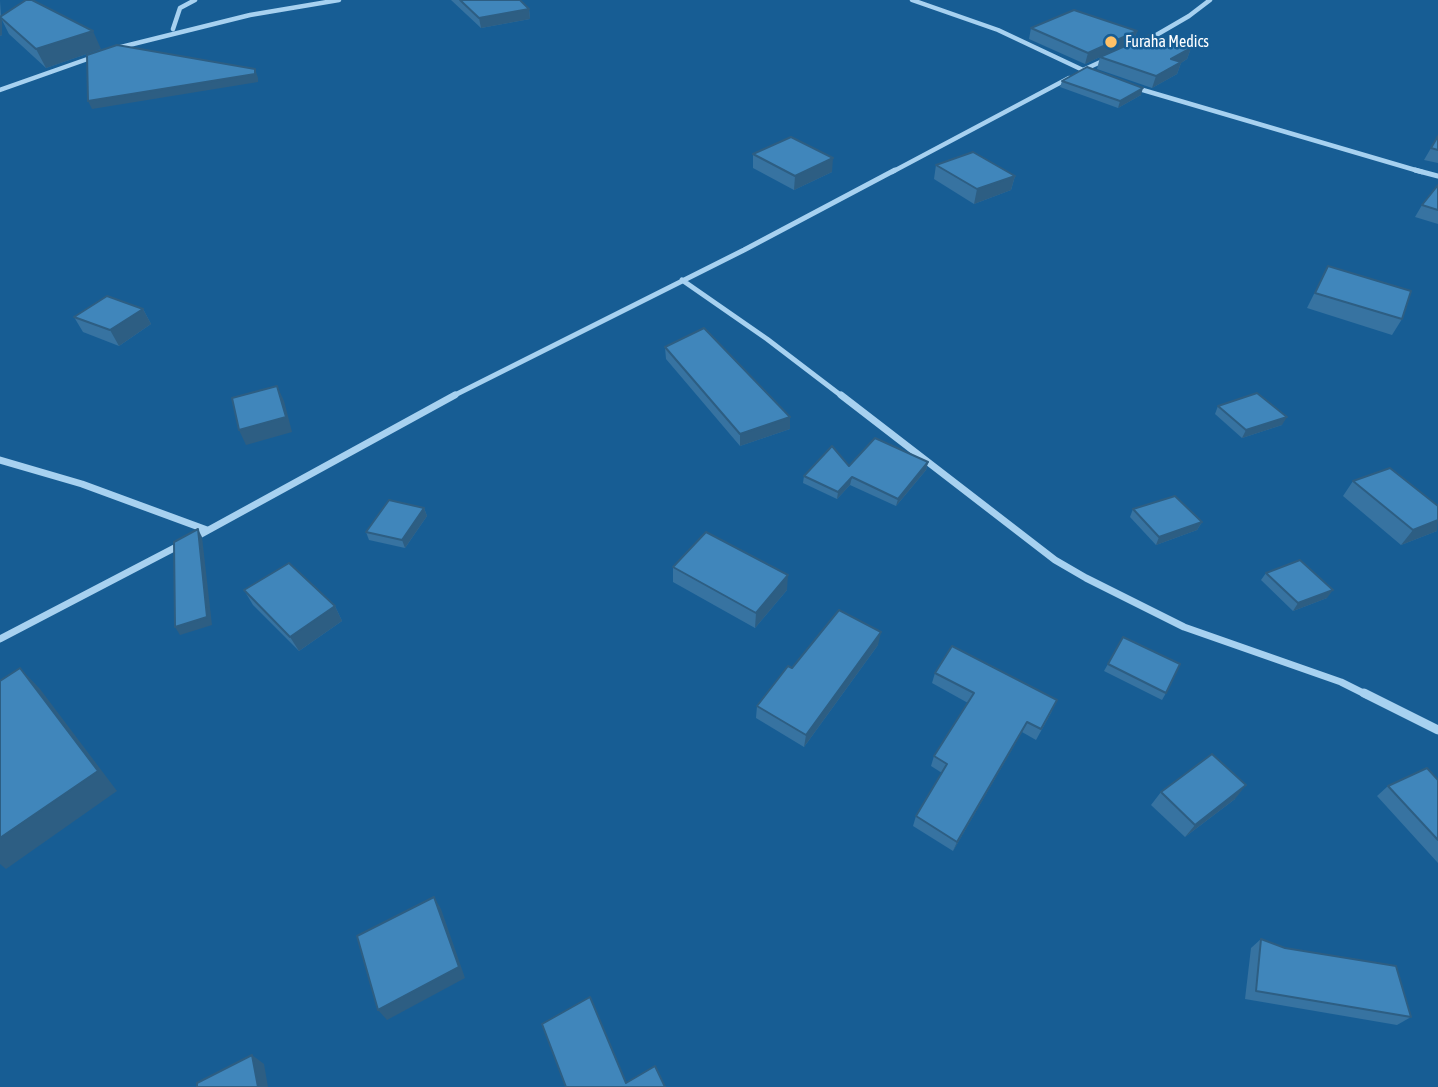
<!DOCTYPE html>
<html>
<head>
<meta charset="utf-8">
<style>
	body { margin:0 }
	canvas { display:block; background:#175d94 }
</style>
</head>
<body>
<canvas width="1438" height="1087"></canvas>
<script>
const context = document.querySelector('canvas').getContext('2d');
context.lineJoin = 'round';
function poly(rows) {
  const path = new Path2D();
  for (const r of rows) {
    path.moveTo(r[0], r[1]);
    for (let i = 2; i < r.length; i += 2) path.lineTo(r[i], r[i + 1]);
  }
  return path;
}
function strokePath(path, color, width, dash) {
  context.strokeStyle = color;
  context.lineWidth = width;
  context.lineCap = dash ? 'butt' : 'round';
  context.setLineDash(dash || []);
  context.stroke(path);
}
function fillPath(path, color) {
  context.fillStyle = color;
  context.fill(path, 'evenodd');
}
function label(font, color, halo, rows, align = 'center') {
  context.font = font + ' "Asap Condensed",sans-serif';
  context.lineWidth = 5;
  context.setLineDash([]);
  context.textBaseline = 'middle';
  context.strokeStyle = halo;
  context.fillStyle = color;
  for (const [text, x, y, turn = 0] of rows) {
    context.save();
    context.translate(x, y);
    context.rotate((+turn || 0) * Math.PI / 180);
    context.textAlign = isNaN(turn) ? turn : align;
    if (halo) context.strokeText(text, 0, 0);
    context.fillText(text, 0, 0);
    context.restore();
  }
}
strokePath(poly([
	[912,0,998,30,1085,71],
	[173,29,180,8,195,0],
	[1146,41,1189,16,1210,0],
	[117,48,250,15,339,0],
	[1083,70,1107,59],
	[1136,88,1422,172],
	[0,90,96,56],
	[892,172,1069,78]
]), '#a7d1f0', 4.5);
strokePath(poly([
	[1415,170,1438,176],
	[682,280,767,339,843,397],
	[451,397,744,250,895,170]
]), '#a7d1f0', 5);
strokePath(poly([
	[841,395,1055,560,1086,578,1184,627,1341,682,1367,695],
	[0,460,82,484,207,530],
	[194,538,455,395],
	[0,639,180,545]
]), '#a7d1f0', 7);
strokePath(poly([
	[1364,693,1438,730]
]), '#a7d1f0', 9);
fillPath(poly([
	[451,0,520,0,529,9,530,19,481,28],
	[0,1,1,15,101,49,46,68,9,34,2,20,2,35,0,36],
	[1031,28,1137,31,1134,41,1085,64,1029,39],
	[1191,48,1187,59,1181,63,1177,74,1152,88,1097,69,1100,57],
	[1062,81,1141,95,1118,108,1060,87],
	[1438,136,1438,163,1424,160],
	[753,154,832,172,794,190,753,168],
	[936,165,1015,176,1011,190,974,204,934,179],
	[1438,185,1438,224,1415,217,1422,205],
	[1328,266,1402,319,1392,335,1307,308],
	[143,309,151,324,119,346,83,332,74,317],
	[665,347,790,429,740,446,666,359],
	[1218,406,1282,425,1242,438,1215,414],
	[928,462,926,470,896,506,850,485,837,499,803,483,804,476,849,466],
	[1353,481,1437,531,1401,545,1343,496],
	[424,508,427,516,405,548,369,540,366,532],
	[1133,509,1202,522,1197,530,1156,545,1130,517],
	[673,567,787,590,755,628,673,582],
	[1266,573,1327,598,1293,611,1261,580],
	[244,590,335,606,342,621,299,651,253,605],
	[1123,637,1166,693,1162,700,1104,671],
	[878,645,804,747,756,718,757,706,792,668],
	[935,673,1052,711,1036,740,1022,732,953,851,913,826,916,816,942,773,931,766,934,756,968,703,932,683],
	[1438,780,1438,863,1377,796,1388,786],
	[1161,792,1235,799,1185,837,1151,805],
	[1261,939,1411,1017,1397,1025,1245,999,1251,948]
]), '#3773a1');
fillPath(poly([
	[529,9,530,19,481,28,479,18],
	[0,17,2,20,2,35,0,36],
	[93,31,101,49,46,68,36,49],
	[1137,31,1134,41,1085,64,1088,53],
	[1191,48,1187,59,1181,63,1177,74,1152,88,1156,76,1171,59],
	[255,69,258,78,258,82,92,109,88,101],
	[1143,88,1141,95,1118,108,1120,101],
	[833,158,832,172,794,190,795,176],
	[1015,176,1011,190,974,204,977,189],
	[143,309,151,324,119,346,110,330],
	[277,386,284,401,292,432,246,445,239,430],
	[790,417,790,429,740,446,740,434],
	[1287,417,1282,425,1242,438,1246,430],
	[928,462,926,470,896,506,898,499],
	[852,477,850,485,837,499,838,492],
	[424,508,427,516,405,548,402,540],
	[1438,520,1437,531,1401,545,1413,530],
	[1202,522,1197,530,1156,545,1159,537],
	[198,529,202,537,212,625,180,635,175,627],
	[788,575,787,590,755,628,756,613],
	[1333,590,1327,598,1293,611,1298,603],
	[335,606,342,621,299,651,290,637],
	[881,632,878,645,804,747,806,735],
	[20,668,40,689,117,791,6,869,0,864,0,838],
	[1027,722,1022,732,953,851,957,842],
	[1246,785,1235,799,1185,837,1195,825],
	[434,897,441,909,465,978,387,1020,378,1010],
	[252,1055,264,1064,268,1087,258,1087]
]), '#2d5e83');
const building = poly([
	[26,0,32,0,93,31,36,49,0,17,26,0],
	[460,0,520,0,529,9,479,18,460,0],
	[1074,10,1137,31,1088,53,1031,28,1074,10],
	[1150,35,1191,48,1171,59,1181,62,1156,76,1100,57,1150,35],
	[117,45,255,69,255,74,88,101,87,55,117,45],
	[1087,67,1143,88,1120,101,1062,81,1087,67],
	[1438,136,1438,150,1431,148,1438,136],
	[791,137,833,158,795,176,753,154,791,137],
	[973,152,1015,176,977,189,936,165,973,152],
	[1438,185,1438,210,1422,205,1438,185],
	[1328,266,1411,291,1402,319,1315,293,1328,266],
	[107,296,143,309,110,330,74,317,107,296],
	[704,328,790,417,740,434,665,347,704,328],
	[277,386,286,417,239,430,232,398,277,386],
	[1257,393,1287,417,1246,430,1218,406,1257,393],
	[875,438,928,462,898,499,852,477,838,492,804,476,832,446,849,466,875,438],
	[1390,468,1438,506,1438,520,1413,530,1353,481,1390,468],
	[1175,496,1202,522,1159,537,1133,509,1175,496],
	[389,500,424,508,402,540,366,532,389,500],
	[198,529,207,617,175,627,174,542,198,529],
	[706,532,788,575,756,613,673,567,706,532],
	[1300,560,1333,590,1298,603,1266,573,1300,560],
	[289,563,335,606,290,637,244,590,289,563],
	[839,610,881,632,806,735,757,706,788,666,792,668,839,610],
	[1123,637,1180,664,1166,693,1108,664,1123,637],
	[952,646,1057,700,1041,729,1027,722,957,842,916,816,947,764,934,756,974,693,935,673,952,646],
	[20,668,98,771,0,838,0,681,20,668],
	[1212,754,1246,785,1195,825,1161,792,1212,754],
	[1427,768,1438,780,1438,840,1388,786,1427,768],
	[434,897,459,967,378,1010,357,936,434,897],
	[1261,939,1285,948,1396,966,1411,1017,1256,991,1261,939],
	[590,997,626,1083,655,1066,665,1087,566,1087,542,1024,590,997],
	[252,1055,258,1087,197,1087,197,1083,252,1055]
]);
fillPath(building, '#4086bb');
strokePath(building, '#2d5e83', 2);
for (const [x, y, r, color] of [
	[1111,42,7,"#ffc167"]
]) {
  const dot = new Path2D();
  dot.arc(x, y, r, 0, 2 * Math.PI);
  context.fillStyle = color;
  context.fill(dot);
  strokePath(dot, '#175d94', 2.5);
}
label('16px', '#fff', '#175d94', [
	["Furaha Medics",1125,42]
], 'left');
</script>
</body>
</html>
